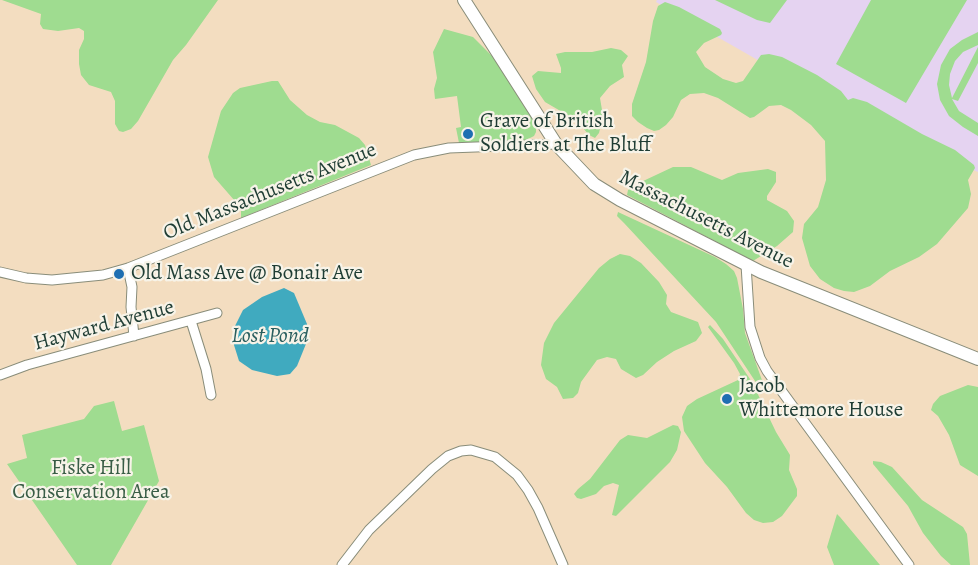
<!DOCTYPE html>
<html>
<head>
<meta charset="utf-8">
<style>
	body { margin:0 }
	canvas { display:block; background:#f3ddc0 }
</style>
</head>
<body>
<canvas width="978" height="565"></canvas>
<script>
const context = document.querySelector('canvas').getContext('2d');
context.lineJoin = 'round';
function fillPath(path, color) {
  context.fillStyle = color;
  context.fill(path, 'evenodd');
}
function poly(rows) {
  const path = new Path2D();
  for (const r of rows) {
    path.moveTo(r[0], r[1]);
    for (let i = 2; i < r.length; i += 2) path.lineTo(r[i], r[i + 1]);
  }
  return path;
}
function strokePath(path, color, width, dash) {
  context.strokeStyle = color;
  context.lineWidth = width;
  context.lineCap = dash ? 'butt' : 'round';
  context.setLineDash(dash || []);
  context.stroke(path);
}
function label(font, color, halo, rows, align = 'center') {
  context.font = font + ' Alegreya,serif';
  context.lineWidth = 4.5;
  context.setLineDash([]);
  context.textBaseline = 'middle';
  context.strokeStyle = halo;
  context.fillStyle = color;
  for (const [text, x, y, turn = 0] of rows) {
    context.save();
    context.translate(x, y);
    context.rotate((+turn || 0) * Math.PI / 180);
    context.textAlign = isNaN(turn) ? turn : align;
    if (halo) context.strokeText(text, 0, 0);
    context.fillText(text, 0, 0);
    context.restore();
  }
}
fillPath(poly([
	[657,0,978,0,978,172,891,136,656,2]
]), '#e5d3f1');
fillPath(poly([
	[2,0,218,0,186,45,173,60,138,121,131,129,123,132,119,131,115,124,115,101,111,92,89,85,81,75,79,64,79,50,84,39,84,31,79,28,58,31,43,29,40,24,41,14],
	[715,0,787,0,770,23,757,20],
	[871,0,967,0,906,103,836,64],
	[665,2,679,7,720,29,722,33,721,35,704,43,696,52,705,67,723,79,736,83,743,81,761,55,769,54,782,57,817,75,841,91,848,100,853,98,867,102,922,134,955,150,974,165,975,168,968,180,971,194,968,208,937,244,919,257,890,271,870,286,854,292,844,291,834,288,820,279,810,266,802,238,804,224,818,207,826,180,825,141,811,125,791,110,781,105,769,106,754,117,750,118,718,98,704,93,690,94,681,100,673,117,666,125,659,130,654,131,647,128,638,122,632,116,632,104,646,62,653,21,658,6],
	[444,29,473,37,498,62,536,123,536,132,534,136,526,140,459,143,456,128,461,127,457,96,435,99,434,89,437,78,433,52],
	[978,32,978,45,963,52,955,61,950,74,949,85,952,98,978,47,978,63,958,101,952,99,959,111,978,123,978,136,963,127,949,116,940,100,937,84,941,65,950,49,962,40],
	[611,48,621,50,628,56,622,65,624,77,610,86,600,98,603,116,599,133,595,138,589,135,576,120,545,102,536,89,532,76,538,71,561,73,561,68,556,54,565,52,592,52],
	[272,81,278,81,290,100,307,115,320,122,335,125,359,138,365,145,371,165,241,218,241,208,214,177,208,157,221,111,233,93,240,88],
	[673,167,691,167,722,180,738,173,768,169,776,172,776,182,767,196,767,200,787,211,794,221,793,232,777,246,753,261,627,195,628,190,641,182],
	[618,212,715,257,726,264,734,271,737,278,743,309,745,333,763,383,760,385,757,384,716,322,624,223,617,216],
	[620,254,630,256,641,263,659,282,667,295,666,304,671,312,698,322,702,333,696,341,674,351,657,362,643,375,636,378,621,369,616,359,607,357,597,360,581,382,578,393,573,398,563,399,557,387,546,379,541,365,544,343,554,323,599,268,610,259],
	[710,325,723,339,752,382,776,432,790,455,789,470,797,489,797,496,782,516,773,522,763,523,754,520,746,513,727,487,705,463,684,431,682,417,687,406,697,399,738,380,740,374,734,363,708,327],
	[968,385,978,387,978,476,960,465,949,435,938,416,931,410,933,404,940,396],
	[114,401,122,431,144,425,159,481,111,565,77,565,7,464,27,458,22,435,84,419,94,406],
	[673,425,678,426,681,432,677,450,670,462,616,516,612,515,619,485,613,483,604,486,596,494,581,499,577,498,574,494,578,489,590,479,620,440,628,435,647,438],
	[873,461,881,462,892,467,922,500,963,527,967,534,970,565,951,565,941,556,923,533,908,506,873,464],
	[837,514,840,517,880,565,834,565,827,547]
]), '#9fdc90');
fillPath(poly([
	[284,288,294,293,307,324,308,339,297,366,290,374,277,376,252,370,239,361,234,345,235,326,243,310,262,297]
]), '#40aabf');
const minor = poly([
	[746,265,750,327,760,358,767,371,909,565],
	[128,268,132,287,131,307,134,336],
	[0,272,26,278,52,280,103,275,128,268,414,155,449,148,556,144],
	[191,321,206,369,211,395],
	[0,375,27,365,217,313],
	[342,565,369,530,432,469,448,456,461,451,471,450,495,457,517,475,528,490,538,508,563,565]
]);
const major = poly([
	[464,0,556,144,594,184,620,200,761,272,978,359]
]);
strokePath(minor, '#898d7a', 11);
strokePath(major, '#898d7a', 14);
strokePath(minor, '#fff', 9);
strokePath(major, '#fff', 12);
for (const [x, y, r, color] of [
	[468,134,6,"#1f6fb2"],
	[119,274,6,"#1f6fb2"],
	[727,399,6,"#1f6fb2"]
]) {
  const dot = new Path2D();
  dot.arc(x, y, r, 0, 2 * Math.PI);
  context.fillStyle = color;
  context.fill(dot);
  strokePath(dot, '#f7f3e8', 2);
}
label('21px', '#1f3d34', '#f7f3e8', [
	["Grave of British",480,122],
	["Soldiers at The Bluff",480,146],
	["Old Mass Ave @ Bonair Ave",131,274],
	["Jacob",739,387],
	["Whittemore House",739,411]
], 'left');
label('21px', '#1f3d34', '#f7f3e8', [
	["Old Massachusetts Avenue",270,192,-22],
	["Massachusetts Avenue",706,220,27],
	["Hayward Avenue",104,326,-15]
]);
label('21px', '#395d46', '#f7f3e8', [
	["Fiske Hill",91,469],
	["Conservation Area",91,493]
]);
label('italic 22px', '#295e5e', '#f7f3e8', [
	["Lost Pond",270,337]
]);
</script>
</body>
</html>
